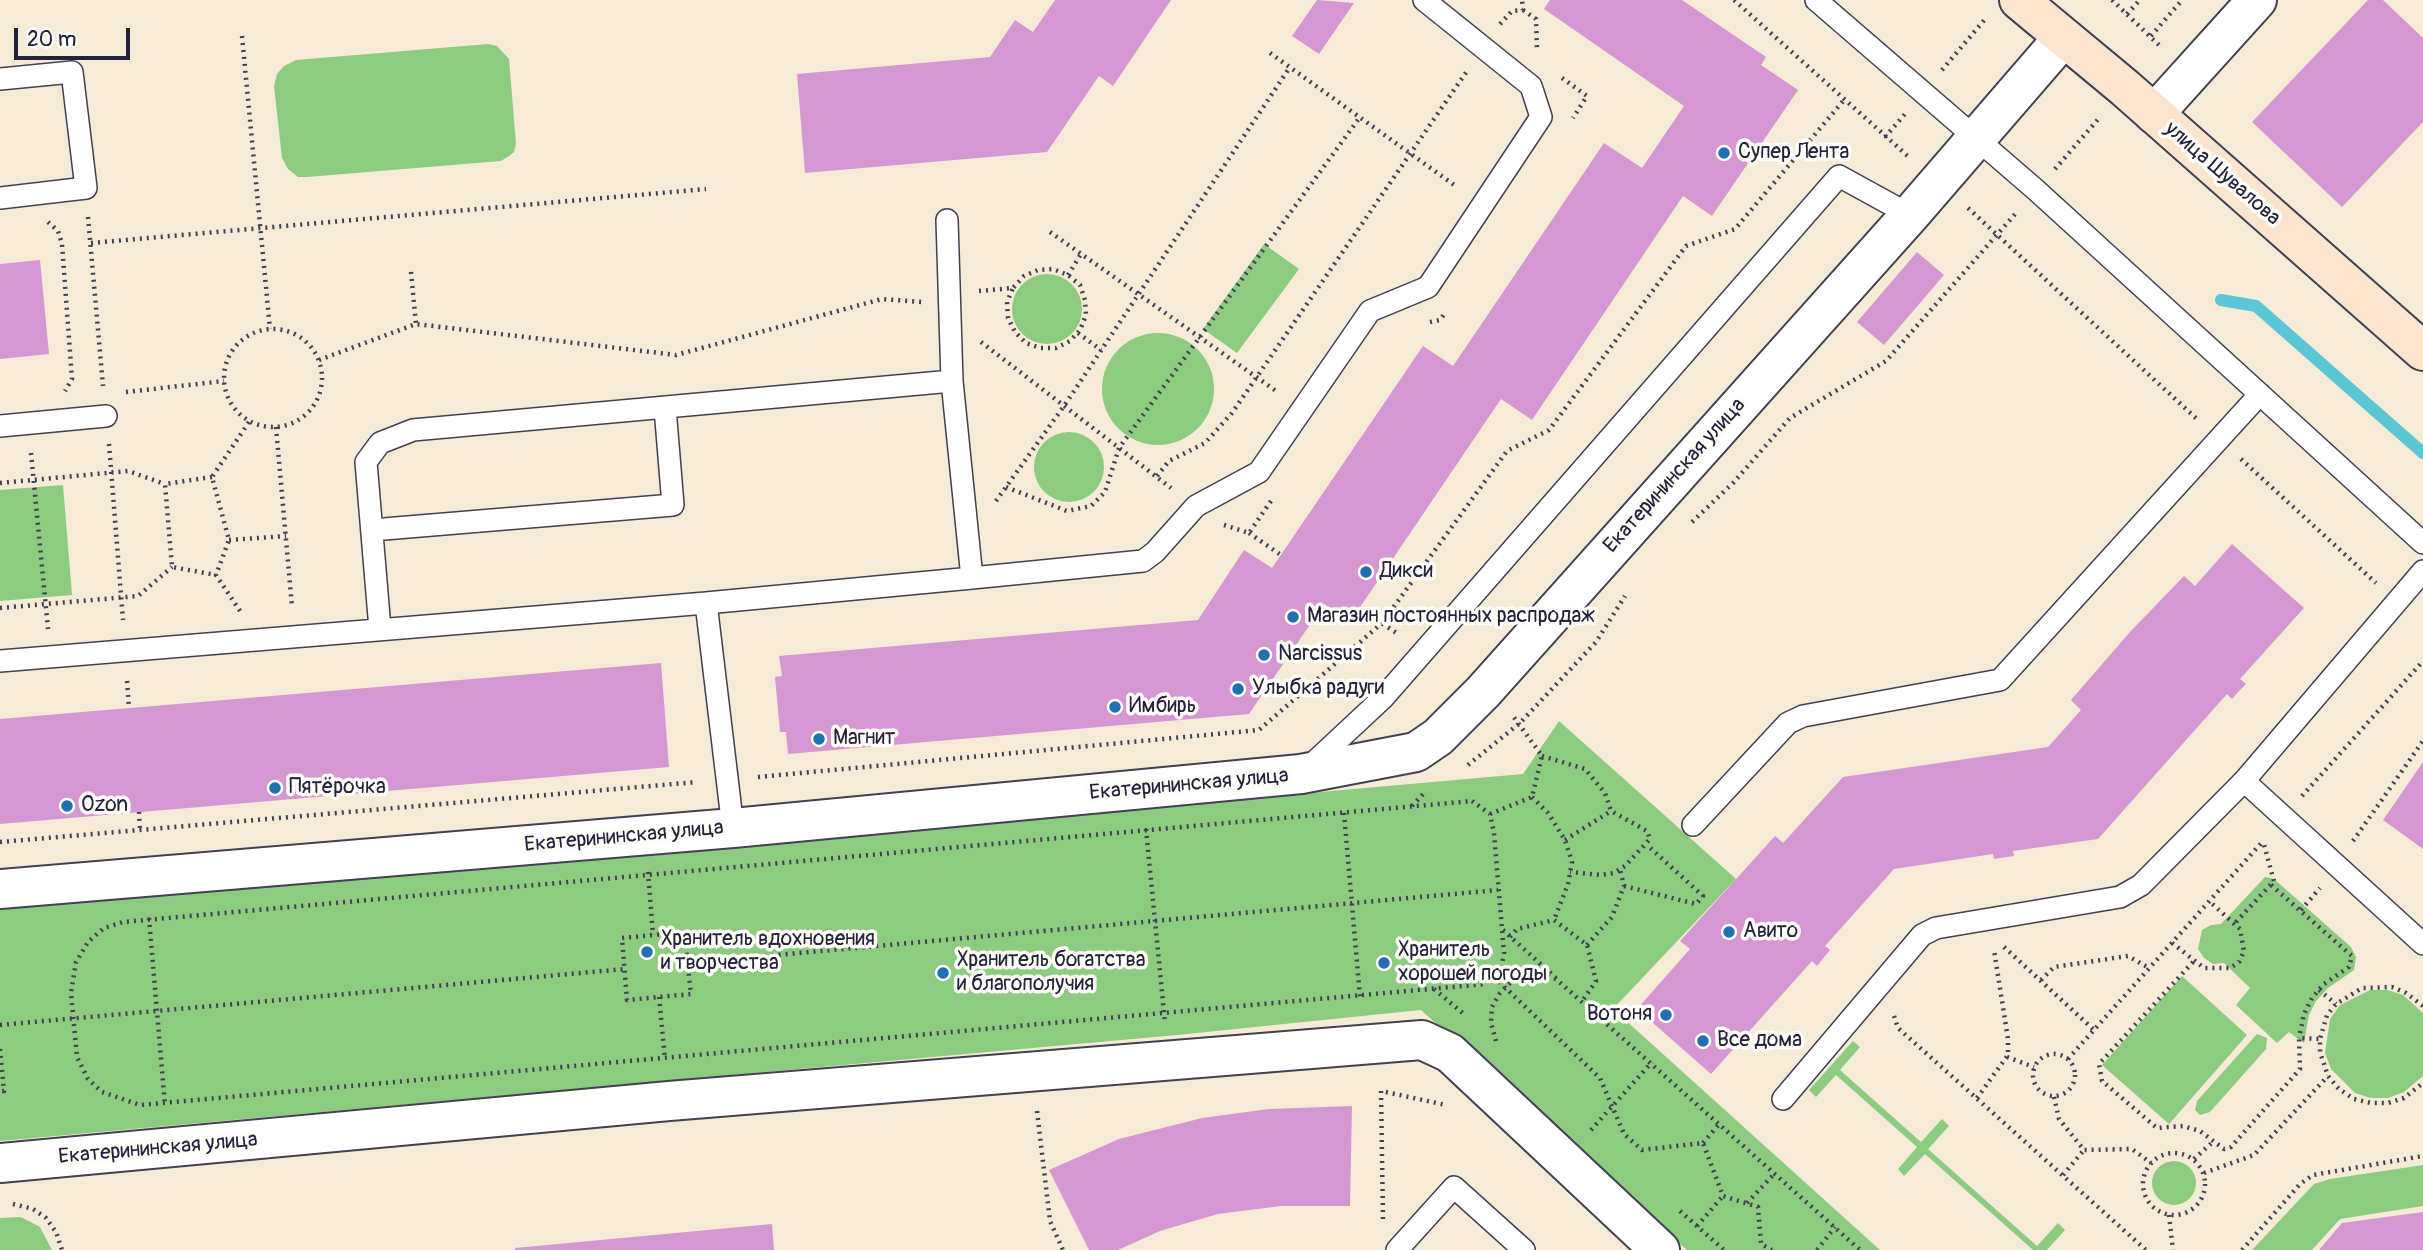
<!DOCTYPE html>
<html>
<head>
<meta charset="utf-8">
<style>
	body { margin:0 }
	#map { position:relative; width:2423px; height:1250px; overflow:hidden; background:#f6ebd7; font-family:Pangolin,sans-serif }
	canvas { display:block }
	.scale { position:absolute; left:14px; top:28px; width:116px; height:32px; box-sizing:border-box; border:4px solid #22223b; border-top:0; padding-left:9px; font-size:21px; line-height:24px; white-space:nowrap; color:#22223b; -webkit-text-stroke:5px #fdfcf7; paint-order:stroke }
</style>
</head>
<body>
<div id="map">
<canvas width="2423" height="1250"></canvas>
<div class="scale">20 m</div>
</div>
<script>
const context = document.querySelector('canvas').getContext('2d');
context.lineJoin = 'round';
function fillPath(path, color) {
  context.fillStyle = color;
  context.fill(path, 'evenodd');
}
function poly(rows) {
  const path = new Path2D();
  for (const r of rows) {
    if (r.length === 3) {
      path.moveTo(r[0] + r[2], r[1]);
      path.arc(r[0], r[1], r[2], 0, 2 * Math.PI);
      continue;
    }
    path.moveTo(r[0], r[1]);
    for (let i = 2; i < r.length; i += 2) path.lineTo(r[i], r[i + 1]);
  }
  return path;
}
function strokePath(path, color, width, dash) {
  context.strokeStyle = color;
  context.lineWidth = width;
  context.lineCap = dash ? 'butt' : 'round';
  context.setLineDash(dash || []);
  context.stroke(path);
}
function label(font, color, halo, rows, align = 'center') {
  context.font = font + ' Pangolin,sans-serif';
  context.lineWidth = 7;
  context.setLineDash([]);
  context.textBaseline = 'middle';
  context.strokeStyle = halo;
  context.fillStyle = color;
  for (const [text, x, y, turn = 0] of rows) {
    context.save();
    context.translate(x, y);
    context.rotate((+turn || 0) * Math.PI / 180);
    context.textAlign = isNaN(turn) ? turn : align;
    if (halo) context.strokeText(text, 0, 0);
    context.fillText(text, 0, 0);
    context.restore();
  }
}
fillPath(poly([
	[488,44,497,46,509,59,516,144,514,152,509,156,501,161,307,177,298,177,288,169,282,158,274,86,277,74,284,66,296,60],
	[1264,244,1299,269,1237,353,1203,329],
	[1047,309,35],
	[1158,389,56],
	[1069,467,35],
	[63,485,72,595,0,601,0,490],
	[1559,721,1736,879,1613,1009,1880,1250,1687,1250,1421,1010,1177,1035,0,1141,0,909,1523,774],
	[2265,877,2274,879,2351,947,2356,957,2354,970,2328,988,2316,1001,2309,1015,2304,1043,2289,1032,2277,1043,2236,1005,2250,988,2224,963,2213,964,2204,958,2198,949,2202,930,2211,925,2221,924],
	[2182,976,2247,1035,2169,1124,2102,1065],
	[2370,990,2388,990,2403,995,2423,1013,2423,1076,2404,1092,2388,1098,2371,1098,2355,1093,2331,1069,2325,1053,2330,1019,2340,1005],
	[2257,1034,2267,1038,2266,1049,2210,1112,2200,1115,2195,1110,2197,1101],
	[1853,1041,1860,1047,1840,1070,1921,1142,1942,1119,1949,1126,1928,1149,2037,1246,2058,1223,2065,1230,2047,1250,2033,1250,1925,1154,1904,1176,1898,1169,1917,1147,1836,1075,1816,1097,1809,1090],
	[2174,1183,22],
	[2423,1165,2423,1206,2340,1219,2312,1250,2252,1250,2314,1184,2330,1179],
	[21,1217,40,1227,52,1250,0,1250,0,1218]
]), '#8dcb81');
strokePath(poly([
	[2221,300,2256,306,2423,453]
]), '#5bc6d6', 12);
fillPath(poly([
	[1055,0,1171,0,1113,86,1099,76,1047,152,805,173,797,74,990,57,1015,20,1033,32],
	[1317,0,1354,3,1319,54,1292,36],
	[1550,0,1682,0,1766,57,1761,65,1798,90,1712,216,1683,196,1532,420,1501,399,1350,622,1324,604,1249,714,788,754,786,732,780,732,775,677,782,676,779,656,1198,620,1244,550,1272,568,1423,346,1453,366,1604,143,1642,168,1684,106,1544,9],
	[2368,0,2383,0,2423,38,2423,122,2342,207,2252,122],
	[1917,252,1944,275,1884,345,1857,322],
	[40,260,49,354,0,359,0,264],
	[2232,544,2304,608,2240,679,2246,684,2239,691,2232,699,2227,694,2098,839,2013,851,2014,856,1994,859,1993,854,1894,869,1825,946,1830,950,1817,966,1812,961,1711,1074,1637,1009,1690,949,1680,941,1775,836,1783,843,1843,777,2048,747,2081,710,2071,700,2130,632,2184,576,2195,586],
	[661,663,669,767,0,824,0,719],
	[2423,762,2423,849,2383,820],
	[1352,1106,1350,1206,1281,1206,1218,1214,1160,1231,1118,1250,1089,1250,1049,1170,1119,1139,1202,1118,1269,1109],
	[2423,1212,2423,1250,2319,1250,2342,1223],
	[772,1224,774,1250,515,1250,515,1248]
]), '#d597d2');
const lane = poly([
	[1816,0,2036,190,2423,543],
	[0,79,72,72,86,188,0,198],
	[947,220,952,381],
	[0,426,106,416],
	[372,530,673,505,665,408],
	[972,578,1143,561,1155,552,1196,506,1259,472,1370,311,1428,287,1541,117,1531,86,1424,0],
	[380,629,366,462,380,443,413,430,952,381,972,578,706,603],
	[0,661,706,603,733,828],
	[1308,768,1383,698,1839,176,1910,215],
	[2244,781,2423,944],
	[1693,825,1788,723,1803,716,2000,680,2260,394],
	[1783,1099,1922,935,1936,928,2120,897,2141,885,2244,781,2423,571],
	[1397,1250,1454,1187,1524,1250]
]);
const street = poly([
	[2154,114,2257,0],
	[0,889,733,828,1301,774,1416,752,1438,737,1483,692,1910,215,2063,38],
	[0,1163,669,1101,1422,1040,1450,1053,1660,1250]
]);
const secondary = poly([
	[2019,0,2125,88,2423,351]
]);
strokePath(lane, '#424052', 24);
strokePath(street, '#424052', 42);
strokePath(secondary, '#424052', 42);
strokePath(poly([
	[1734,0,1911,159],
	[2112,0,2161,47],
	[1523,10,1536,19,1537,50],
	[2127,14,2140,0],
	[1500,24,1512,11,1523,10,1522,0],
	[242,36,270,329],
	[2151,36,2182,0],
	[1270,53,1457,187],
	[1942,70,1986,18],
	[1562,78,1587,96,1573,118],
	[1885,137,1905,114],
	[2055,169,2100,117],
	[1968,208,2198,420],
	[88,217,103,386],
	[48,222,58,231,62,244,72,379,65,391],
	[1050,232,1279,393],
	[91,243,706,189],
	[411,272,416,324],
	[1068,275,1081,254],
	[979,291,1013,288,1024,276,1038,270,1053,269,1068,275,1080,285,1085,300,1086,315,1080,330,1070,341,1056,348,1040,348,1026,343,1015,332,1008,318,1007,302,1013,288],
	[1430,322,1440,320,1445,313],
	[273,378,49],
	[1078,333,1101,350],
	[981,342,1171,488],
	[319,360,416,324,676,355,882,299,922,302],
	[126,392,224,381],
	[276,427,292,607],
	[109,444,123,620],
	[31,453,48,629],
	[2241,459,2376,583],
	[1157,476,1169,461,1205,443,1232,413,1467,71],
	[212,477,165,484,172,567,216,575],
	[0,483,128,471,165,484],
	[1006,487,1067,511,1091,506,1105,492,1119,448,1360,117],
	[996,501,1064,406,1290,67],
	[1692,522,1733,483,1790,418,1886,361,2017,212],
	[1224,525,1249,533,1271,501],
	[1249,533,1281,555],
	[229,540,286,536],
	[0,608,138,596,172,567],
	[1359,608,1398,634],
	[240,611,216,575,229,540,212,477,249,422],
	[127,681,129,708],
	[1542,756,1585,769,1605,793,1611,811,1647,831,1650,839,1625,866,1614,873,1601,875,1570,872],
	[1468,765,1520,723,1596,642,1625,596],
	[758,777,1259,730,1382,623,1507,451,1549,430,1686,246,1735,229,1844,100],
	[2302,796,2423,661],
	[1532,797,1548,813,1565,840,1572,862,1568,884,1554,920],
	[1472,801,1490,814,1494,833,1504,953,1501,970,1485,984,140,1105,102,1092,88,1079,77,1057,71,993,76,962,88,942,104,928,123,922,1472,801],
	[1412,806,1425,792],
	[139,812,140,830],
	[1344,813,1360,997],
	[1490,814,1532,797,1542,756,1513,716],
	[1146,829,1165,1023],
	[1565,840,1611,811],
	[2353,841,2423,741],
	[0,842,697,782],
	[648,872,653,935],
	[2271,885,2352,956,2349,967,2324,984,2312,998,2304,1014,2299,1038],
	[1624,886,1696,904,1703,896,1647,845],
	[2301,910,2320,888],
	[149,918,165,1105],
	[2236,922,2274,881,2263,841],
	[1503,930,1556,978],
	[684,932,691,994,627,1000,622,938,684,932],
	[1510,937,1517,929,1554,920,1587,945,1596,981,1583,1000],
	[2172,943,2204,968,2230,968,2239,962,2244,951,2240,929,2209,901],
	[1587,945,1612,917,1624,886,1620,869],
	[2004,947,2094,1030],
	[2193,962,2099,1064,2102,1081,2157,1128,2183,1126,2200,1131,2224,1149,2231,1147,2300,1069,2299,1038,2320,1039],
	[688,963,1498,890],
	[1494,977,1600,1078,1624,1134,1642,1150,1703,1143,1723,1196,1758,1207,1761,1244,1772,1250],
	[2041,980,2054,967,2128,956,2149,968],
	[1434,989,1464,1014],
	[2319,990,2336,1004],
	[659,997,665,1059],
	[2423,1006,2406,993,2392,987,2362,988,2336,1004,2327,1015,2320,1039,2320,1052,2328,1076,2339,1089,2354,1099,2371,1103,2388,1103,2404,1098,2423,1083],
	[1894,1016,1898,1028,2146,1250],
	[0,1025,625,969],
	[1496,1041,1491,1023,1492,1007,1500,993,1511,982,1526,975,1541,974,1556,979,1860,1250],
	[0,1049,4,1091,0,1091],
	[2054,1075,21],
	[2007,1057,2034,1067],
	[2068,1059,2264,840],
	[2054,1097,2059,1119,2084,1150,2132,1149,2151,1163],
	[1977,1098,2008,1055,2008,1039,1994,950],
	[1037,1111,1050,1221,1063,1250],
	[1591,1130,1652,1062],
	[1703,1143,1720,1123],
	[2174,1184,31],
	[2194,1159,2214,1141],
	[2204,1173,2254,1155,2328,1076],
	[2063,1175,2084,1150],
	[1747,1203,1775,1173],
	[13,1204,33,1209,46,1218,56,1232,62,1250],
	[1680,1211,1724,1250],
	[2169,1215,2173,1250],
	[1383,1219,1381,1091,1446,1105],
	[1697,1226,1723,1196],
	[1817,1250,1835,1227],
	[2242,1250,2300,1184,2313,1175,2423,1156]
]), '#424052', 4.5, [2, 5]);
strokePath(lane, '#fff', 21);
strokePath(street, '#fff', 38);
strokePath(secondary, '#fbe5cf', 38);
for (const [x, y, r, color] of [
	[1724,153,7,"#1f6fb2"],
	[1366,572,7,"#1f6fb2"],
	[1293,617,7,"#1f6fb2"],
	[1264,655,7,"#1f6fb2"],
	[1238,689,7,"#1f6fb2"],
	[1115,707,7,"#1f6fb2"],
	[819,739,7,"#1f6fb2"],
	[275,788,7,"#1f6fb2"],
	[67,806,7,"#1f6fb2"],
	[1729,932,7,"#1f6fb2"],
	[647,952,7,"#1f6fb2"],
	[1384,963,7,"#1f6fb2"],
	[943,973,7,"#1f6fb2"],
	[1666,1015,7,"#1f6fb2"],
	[1703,1041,7,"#1f6fb2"]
]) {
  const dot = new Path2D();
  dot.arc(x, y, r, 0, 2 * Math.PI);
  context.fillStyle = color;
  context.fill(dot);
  strokePath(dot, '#fdfcf7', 2.5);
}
label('21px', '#22223b', '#fdfcf7', [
	["Супер Лента",1738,153],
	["Дикси",1380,572],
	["Магазин постоянных распродаж",1307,617],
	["Narcissus",1278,655],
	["Улыбка радуги",1252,689],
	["Имбирь",1129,707],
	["Магнит",833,739],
	["Пятёрочка",289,788],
	["Ozon",81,806],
	["Авито",1743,932],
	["Хранитель вдохновения",661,940],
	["и творчества",661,964],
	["Хранитель",1398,951],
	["хорошей погоды",1398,975],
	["Хранитель богатства",957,961],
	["и благополучия",957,985],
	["Вотоня",1652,1015,"right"],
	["Все дома",1717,1041]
], 'left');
label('21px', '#22223b', '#fdfcf7', [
	["улица Шувалова",2222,174,41],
	["Екатерининская улица",1675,476,-48],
	["Екатерининская улица",1189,785,-5],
	["Екатерининская улица",624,837,-5],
	["Екатерининская улица",158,1149,-5]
]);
</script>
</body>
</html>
